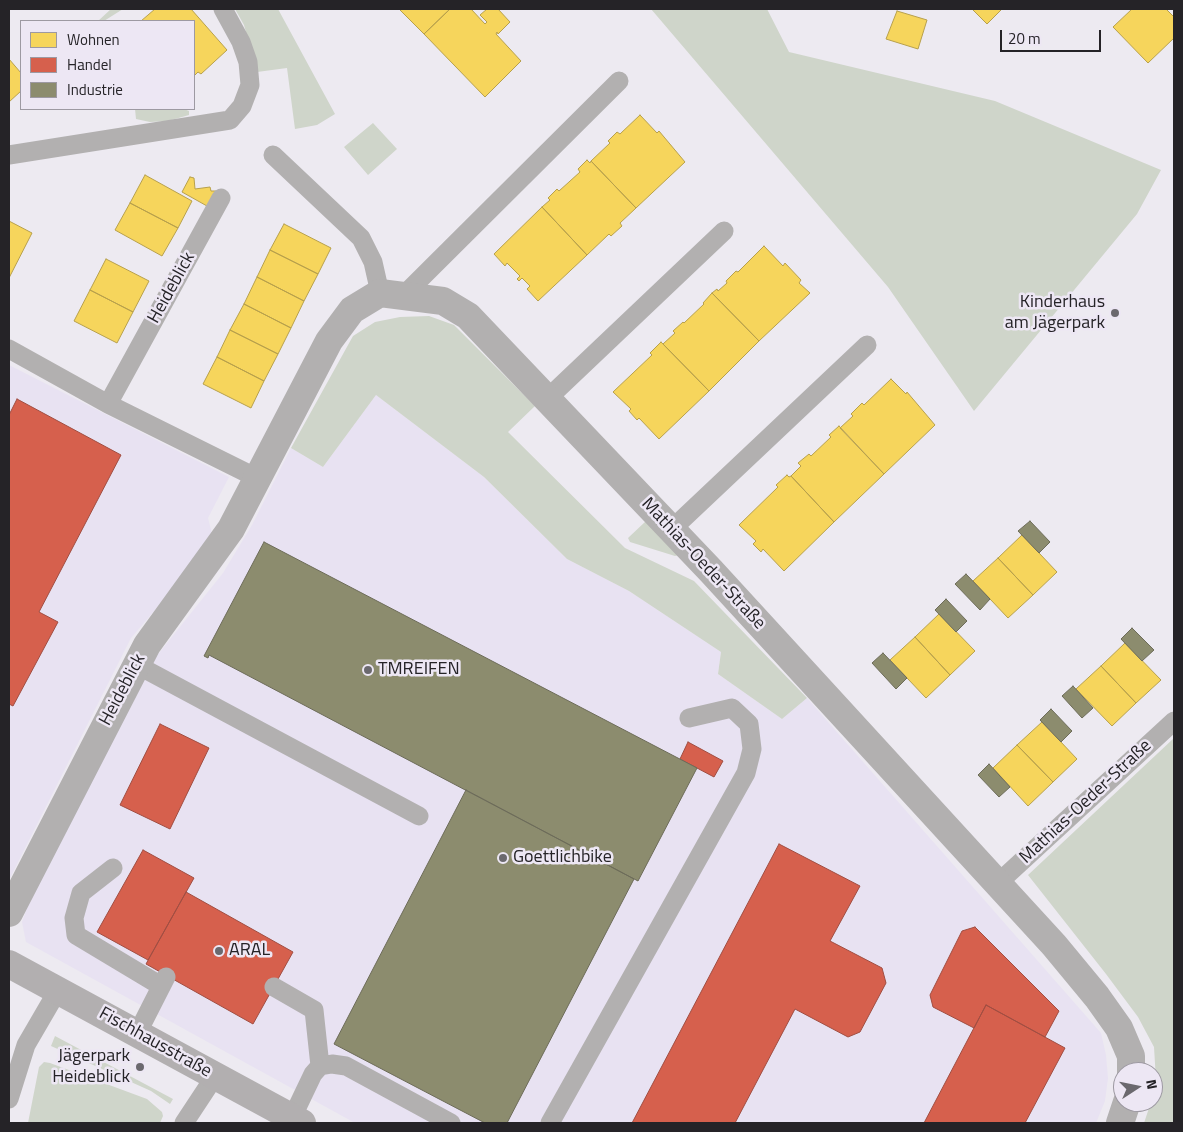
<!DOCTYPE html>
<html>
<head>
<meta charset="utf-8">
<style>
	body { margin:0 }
	#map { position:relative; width:1183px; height:1132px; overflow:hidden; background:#edeaf1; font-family:"Titillium Web",sans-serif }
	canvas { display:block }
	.frame { position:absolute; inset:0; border:10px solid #252327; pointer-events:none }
	.legend { position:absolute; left:20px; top:20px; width:175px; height:90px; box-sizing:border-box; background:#ede7f4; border:1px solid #9d99a2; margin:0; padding:6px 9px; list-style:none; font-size:15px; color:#252327 }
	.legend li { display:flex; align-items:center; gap:10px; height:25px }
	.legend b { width:25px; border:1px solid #9d99a2 }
	.north { position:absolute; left:1113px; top:1062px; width:50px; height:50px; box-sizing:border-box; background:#ede7f4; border:1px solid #9d99a2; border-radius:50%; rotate:79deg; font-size:14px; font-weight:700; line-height:20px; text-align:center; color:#252327 }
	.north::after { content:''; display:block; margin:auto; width:18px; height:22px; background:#6b696e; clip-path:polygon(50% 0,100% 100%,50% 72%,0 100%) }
	.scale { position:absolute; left:1000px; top:30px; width:101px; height:22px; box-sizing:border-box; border:2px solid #252327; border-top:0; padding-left:6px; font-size:15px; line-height:18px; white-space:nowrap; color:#252327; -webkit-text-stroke:4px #ede7f4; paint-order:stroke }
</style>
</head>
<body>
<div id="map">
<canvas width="1183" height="1132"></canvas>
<div class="frame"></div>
<ul class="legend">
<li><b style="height:14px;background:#f6d55c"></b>Wohnen</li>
<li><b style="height:14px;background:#d6604d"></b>Handel</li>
<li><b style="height:14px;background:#8c8c6e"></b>Industrie</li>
</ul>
<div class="north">N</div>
<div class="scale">20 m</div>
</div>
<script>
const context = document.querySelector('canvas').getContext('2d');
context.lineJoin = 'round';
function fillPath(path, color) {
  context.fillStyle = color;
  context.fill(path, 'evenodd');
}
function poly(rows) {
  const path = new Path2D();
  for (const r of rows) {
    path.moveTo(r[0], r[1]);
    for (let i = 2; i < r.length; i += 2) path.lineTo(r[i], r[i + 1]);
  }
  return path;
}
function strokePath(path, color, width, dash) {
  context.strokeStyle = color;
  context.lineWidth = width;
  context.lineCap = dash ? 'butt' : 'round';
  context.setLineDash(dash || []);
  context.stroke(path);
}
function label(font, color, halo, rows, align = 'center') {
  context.font = font + ' "Titillium Web",sans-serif';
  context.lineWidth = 5;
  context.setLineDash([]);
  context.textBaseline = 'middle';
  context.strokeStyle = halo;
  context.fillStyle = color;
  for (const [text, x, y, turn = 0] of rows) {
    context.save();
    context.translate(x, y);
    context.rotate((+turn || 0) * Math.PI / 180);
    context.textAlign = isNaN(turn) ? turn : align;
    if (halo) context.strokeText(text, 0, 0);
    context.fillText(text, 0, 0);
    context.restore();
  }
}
fillPath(poly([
	[9,365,229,477,208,518,212,534,186,574,131,638,9,880],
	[376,395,484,477,567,559,629,591,721,652,718,674,782,719,807,698,1101,1033,1106,1055,1108,1078,1105,1101,1096,1123,355,1123,26,942,22,922,31,897,155,658,223,573,252,525,291,448,323,467]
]), '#e8e2f2');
fillPath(poly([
	[111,9,123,9,104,21,98,21],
	[235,9,278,9,335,114,317,125,295,129,287,68,257,72,244,25],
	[651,9,767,9,789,52,995,101,1161,170,1137,214,974,411,888,287],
	[135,109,184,109,189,111,189,115,168,121,150,122,136,119],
	[373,123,397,149,368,175,344,147],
	[429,316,454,325,535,406,508,432,625,548,694,581,807,698,782,719,718,674,721,652,629,591,567,559,484,477,376,395,323,467,291,448,353,336,375,322,400,317],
	[646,521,679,555,675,556,630,542,628,538],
	[1174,738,1174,1123,1144,1123,1151,1102,1153,1102,1156,1080,1154,1047,1138,1017,1106,974,1028,875],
	[55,1036,173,1099,170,1104,151,1091,51,1046],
	[44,1062,50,1063,147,1099,162,1112,163,1116,160,1123,28,1123,39,1067]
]), '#cfd5ca');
const homes = poly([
	[155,9,191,9,227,50,201,74,198,72,194,76,194,21,141,21,155,9],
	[399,9,450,9,424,34,399,9],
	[450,9,471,9,485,24,487,22,480,15,487,9,498,9,510,22,498,34,497,32,496,34,521,61,485,97,424,34,450,9],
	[972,9,1002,9,987,24,972,9],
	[1132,9,1166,9,1174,17,1174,38,1148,63,1113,27,1132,9],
	[897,11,927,20,918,49,886,39,897,11],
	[9,59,21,73,21,91,9,102,9,59],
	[640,115,657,133,659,131,685,162,636,208,591,161,610,143,608,141,617,132,620,134,640,115],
	[587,160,590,163,591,161,636,208,620,223,622,226,611,236,609,234,587,255,542,207,550,200,548,198,557,189,559,191,580,172,578,169,587,160],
	[145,175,192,201,178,228,130,203,145,175],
	[190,177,194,178,195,189,210,187,211,191,216,191,207,206,182,192,190,177],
	[130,203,178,228,162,256,115,230,130,203],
	[542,207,587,255,538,301,527,289,530,286,522,278,519,281,517,279,520,276,507,263,505,266,494,254,542,207],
	[9,221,32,233,9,278,9,221],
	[284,224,331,248,318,274,270,250,284,224],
	[764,246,783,266,785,263,801,280,799,283,810,293,759,341,712,293,717,289,718,291,727,283,726,281,736,271,738,272,764,246],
	[270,250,318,274,304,301,257,277,270,250],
	[106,259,149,281,133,312,90,290,106,259],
	[257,277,304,301,291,328,244,304,257,277],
	[90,290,133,312,117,343,74,321,90,290],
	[712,293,759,341,709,391,663,344,675,333,673,331,683,322,684,323,704,304,703,303,712,293],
	[244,304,291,328,278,354,230,330,244,304],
	[230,330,278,354,264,381,217,357,230,330],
	[661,342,709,391,659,439,639,418,637,420,629,411,631,409,613,392,652,355,650,353,661,342],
	[217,357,264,381,251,408,203,384,217,357],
	[891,379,906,394,907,392,935,425,884,474,840,428,853,416,851,414,862,403,864,405,891,379],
	[839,426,884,474,834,522,791,476,801,466,798,463,809,454,811,456,831,437,829,435,839,426],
	[787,475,789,477,791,476,834,522,784,571,763,549,761,552,753,544,756,541,739,525,778,487,776,485,787,475],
	[1022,535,1057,572,1033,595,998,558,1022,535],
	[998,558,1033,595,1008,618,973,581,998,558],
	[939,614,975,651,950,675,915,637,939,614],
	[915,637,950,675,926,698,890,660,915,637],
	[1125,643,1161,680,1136,703,1101,666,1125,643],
	[1101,666,1136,703,1112,726,1076,689,1101,666],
	[1042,722,1077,759,1053,782,1017,745,1042,722],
	[1017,745,1053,782,1028,806,993,768,1017,745]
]);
fillPath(homes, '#f6d55c');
strokePath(homes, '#b7a04c', 1);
const shops = poly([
	[17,399,121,455,39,612,58,622,13,706,9,704,9,415,17,399],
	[160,724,209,748,170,829,120,805,160,724],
	[688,742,723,761,714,777,680,759,688,742],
	[779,844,860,886,830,941,882,968,886,983,860,1032,848,1037,795,1009,735,1123,632,1123,779,844],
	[143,850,194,878,148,960,97,932,143,850],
	[186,892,293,952,253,1024,146,964,186,892],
	[975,927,1059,1011,1045,1037,986,1005,974,1028,933,1007,930,995,962,931,975,927],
	[986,1005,1065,1048,1025,1123,924,1123,986,1005]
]);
fillPath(shops, '#d6604d');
strokePath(shops, '#a14e42', 1);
const industry = poly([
	[1030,521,1050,542,1039,553,1018,531,1030,521],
	[264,542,697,768,638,881,209,655,208,658,204,656,264,542],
	[966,574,990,599,980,610,955,584,966,574],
	[946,599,967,621,956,632,935,610,946,599],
	[1132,628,1154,650,1142,661,1121,639,1132,628],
	[883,653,907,678,896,689,872,663,883,653],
	[1073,686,1093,708,1082,718,1062,696,1073,686],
	[1051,709,1072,731,1061,742,1040,720,1051,709],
	[989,764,1010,787,999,797,978,775,989,764],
	[466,790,634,879,507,1123,485,1123,334,1044,466,790]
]);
fillPath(industry, '#8c8c6e');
strokePath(industry, '#6d6c59', 1);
strokePath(poly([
	[9,155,230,120,242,106,250,85,248,62,241,42,223,9],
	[273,155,361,238,373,262,380,293],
	[404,295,619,81],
	[9,349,108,404,257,478],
	[547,399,724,231],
	[108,404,221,198],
	[671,530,867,345],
	[137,665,419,816],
	[113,868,81,893,74,918,76,935,161,986],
	[997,884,1174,721],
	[274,987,314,1010,320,1066],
	[137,1034,166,977],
	[9,1099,26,1045,58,990],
	[292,1118,313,1074,320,1066,332,1064,346,1066,451,1123],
	[184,1123,215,1076],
	[550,1123,746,773,752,749,749,724,732,708,689,718]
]), '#b2b0b0', 19);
strokePath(poly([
	[9,913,147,645,231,529,329,341,352,310,380,293,443,301,468,316,711,571,1054,945,1097,997,1119,1028,1131,1056,1131,1072],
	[1120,1123,1127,1102]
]), '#b2b0b0', 28);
strokePath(poly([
	[9,964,302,1123]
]), '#b2afb0', 28);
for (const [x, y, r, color] of [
	[1115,313,5,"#6b696e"],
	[368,670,5,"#6b696e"],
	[503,858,5,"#6b696e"],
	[219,951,5,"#6b696e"],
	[140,1067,5,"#6b696e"]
]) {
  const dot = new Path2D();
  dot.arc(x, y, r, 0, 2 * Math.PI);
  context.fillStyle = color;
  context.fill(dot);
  strokePath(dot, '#ede7f4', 2);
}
label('18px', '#252327', '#ede7f4', [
	["Heideblick",172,288,-61],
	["Mathias-Oeder-Straße",703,564,47],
	["Heideblick",123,690,-62],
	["Mathias-Oeder-Straße",1086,802,-43],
	["Fischhausstraße",155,1043,29]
]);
label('18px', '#252327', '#ede7f4', [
	["Kinderhaus",1105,303,"right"],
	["am Jägerpark",1105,324,"right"],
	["TMREIFEN",378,670],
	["Goettlichbike",513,858],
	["ARAL",229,951],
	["Jägerpark",130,1057,"right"],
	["Heideblick",130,1078,"right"]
], 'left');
</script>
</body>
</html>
